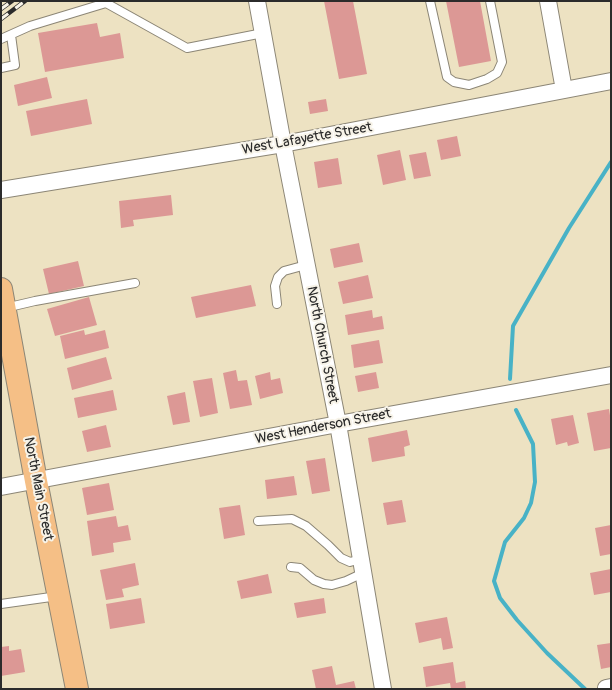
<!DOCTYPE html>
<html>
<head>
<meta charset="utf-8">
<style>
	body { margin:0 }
	#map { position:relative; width:612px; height:690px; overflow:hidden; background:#ede2c2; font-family:Pangolin,sans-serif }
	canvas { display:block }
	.frame { position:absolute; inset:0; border:2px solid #2b2b2b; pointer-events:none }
</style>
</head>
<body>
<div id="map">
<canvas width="612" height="690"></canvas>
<div class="frame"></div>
</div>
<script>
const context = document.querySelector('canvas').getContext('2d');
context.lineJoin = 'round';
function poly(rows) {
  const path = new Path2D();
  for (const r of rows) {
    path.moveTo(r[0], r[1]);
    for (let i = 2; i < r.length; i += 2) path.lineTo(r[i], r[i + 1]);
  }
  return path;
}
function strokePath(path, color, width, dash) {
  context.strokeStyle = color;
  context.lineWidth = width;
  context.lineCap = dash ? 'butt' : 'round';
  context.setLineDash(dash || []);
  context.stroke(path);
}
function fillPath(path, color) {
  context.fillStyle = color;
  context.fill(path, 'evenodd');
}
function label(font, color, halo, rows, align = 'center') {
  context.font = font + ' Pangolin,sans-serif';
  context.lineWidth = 4;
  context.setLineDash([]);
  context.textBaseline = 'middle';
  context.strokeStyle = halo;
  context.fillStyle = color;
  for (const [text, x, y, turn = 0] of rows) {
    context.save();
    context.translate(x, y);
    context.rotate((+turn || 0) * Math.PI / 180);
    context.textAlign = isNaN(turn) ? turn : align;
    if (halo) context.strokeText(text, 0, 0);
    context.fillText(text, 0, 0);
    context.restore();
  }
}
strokePath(poly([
	[510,379,513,326,569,228,611,162],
	[516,410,533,444,535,482,531,503,524,518,505,542,494,581,500,598,517,620,547,653,585,689]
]), '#48b2c6', 4);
fillPath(poly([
	[324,1,353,1,367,74,339,79],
	[446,1,480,1,491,61,459,67],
	[97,23,100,37,120,33,124,58,45,72,38,33],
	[47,77,52,98,18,106,14,85],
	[87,99,92,124,31,136,26,111],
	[326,99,328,111,310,114,308,102],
	[457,136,461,156,441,160,437,140],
	[400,150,406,180,383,185,377,155],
	[426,152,431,176,414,179,409,155],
	[338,158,342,184,318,188,314,162],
	[171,195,173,215,133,220,134,226,121,228,119,201],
	[359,243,363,262,334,268,330,249],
	[78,261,84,286,49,294,43,269],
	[368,275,373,298,343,304,338,282],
	[251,285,256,306,196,318,191,297],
	[89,297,97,325,55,336,47,309],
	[372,310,373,318,382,316,384,329,348,335,345,315],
	[84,330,85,335,105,330,109,348,65,359,60,336],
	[379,340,383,363,354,368,351,345],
	[106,357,112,379,72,390,67,368],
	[236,370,238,381,247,380,252,405,230,409,223,373],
	[270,372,271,380,280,378,283,393,260,399,255,376],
	[376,372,379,388,358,392,355,376],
	[212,378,218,413,200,417,193,381],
	[113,390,117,410,78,418,74,398],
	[185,392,190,422,173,425,167,396],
	[609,409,611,422,611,448,594,451,587,413],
	[573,415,579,443,568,446,567,442,556,445,551,419],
	[106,425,111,447,87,452,82,431],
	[407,430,410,445,404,447,405,456,372,462,368,438],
	[325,458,330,491,312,494,306,461],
	[294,476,297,495,267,499,265,480],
	[109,483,114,510,87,515,82,488],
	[402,500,406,522,387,525,383,503],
	[240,505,245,535,224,539,219,508],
	[116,516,118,527,128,525,131,540,113,543,114,552,92,556,87,521],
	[611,525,611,554,600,556,595,528],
	[135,563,139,585,122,589,124,597,106,600,100,570],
	[611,569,611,592,594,595,590,573],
	[268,574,272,593,241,599,237,581],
	[141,598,145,623,110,629,106,604],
	[324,598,326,613,297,618,294,603],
	[447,617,453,648,443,650,441,638,419,643,415,623],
	[611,643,611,667,601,669,597,645],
	[9,646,9,651,21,649,25,672,1,676,1,647],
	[453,662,456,683,465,681,466,689,451,689,450,683,426,687,423,667],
	[332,666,336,685,354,681,356,689,316,689,312,670]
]), '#dc9895');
const lane = poly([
	[430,1,447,77,454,82,469,85,487,79,497,73,502,62,490,1],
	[1,39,30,26,106,3,187,48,263,33],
	[1,68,15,65,11,35],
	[277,304,275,286,278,277,284,271,306,265],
	[5,308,35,301,135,283],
	[258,521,292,519,306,526,328,545,341,558,350,562,361,559],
	[291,567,300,568,314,580,324,584,332,585,346,581,363,573],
	[1,604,58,596]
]);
const street = poly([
	[257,1,283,144,338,424,383,689],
	[548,1,564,90],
	[1,190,283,144,611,81],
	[1,487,338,424,611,375],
	[606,688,611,687]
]);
const primary = poly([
	[1,289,36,481,77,689]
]);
strokePath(lane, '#8c8676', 10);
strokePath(street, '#8c8676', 18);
strokePath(primary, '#8c8676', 24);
strokePath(lane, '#fff', 8);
strokePath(street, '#fff', 16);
strokePath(primary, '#f5bf86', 22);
const rail = poly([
	[1,9,12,1],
	[1,19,25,1]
]);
strokePath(rail, '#2b2b2b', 4.5);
strokePath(rail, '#f7f3e8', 3, [9]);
label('14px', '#2b2b2b', '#f7f3e8', [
	["West Lafayette Street",307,139,-10],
	["North Church Street",322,345,79],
	["West Henderson Street",323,427,-11],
	["North Main Street",38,489,79]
]);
</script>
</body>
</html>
